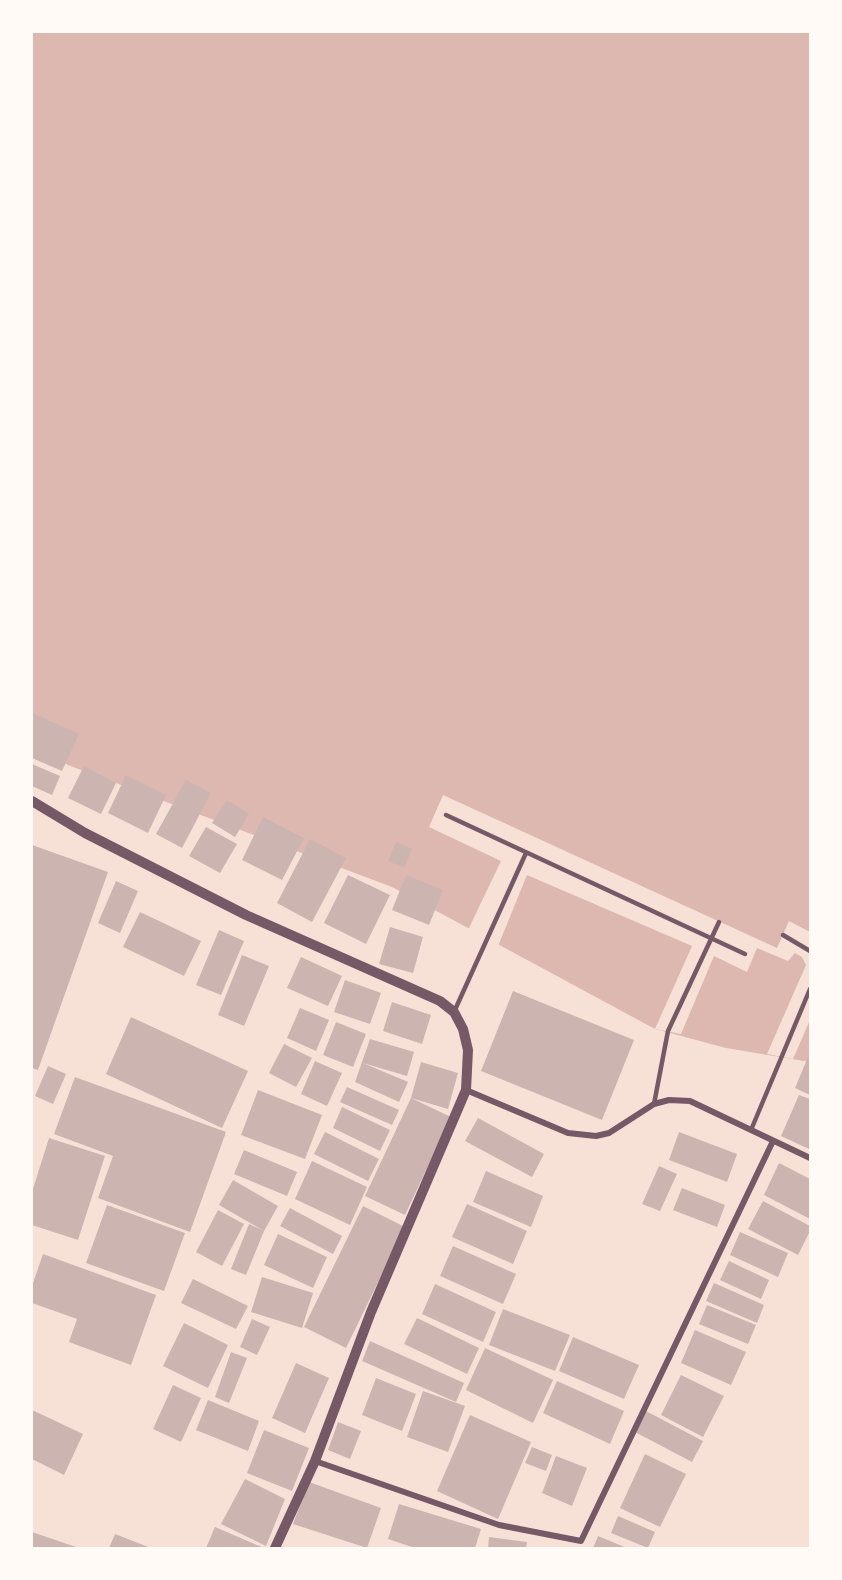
<!DOCTYPE html>
<html>
<head>
<meta charset="utf-8">
<style>
	body { margin:0 }
	#map { position:relative; width:842px; height:1580px; overflow:hidden; background:#f7e1d7; font-family:Manrope,sans-serif }
	canvas { display:block }
	.frame { position:absolute; inset:0; border:33px solid #fffaf5; pointer-events:none }
</style>
</head>
<body>
<div id="map">
<canvas width="842" height="1580"></canvas>
<div class="frame"></div>
</div>
<script>
const context = document.querySelector('canvas').getContext('2d');
context.lineJoin = 'round';
function fillPath(path, color) {
  context.fillStyle = color;
  context.fill(path, 'evenodd');
}
function poly(rows) {
  const path = new Path2D();
  for (const r of rows) {
    path.moveTo(r[0], r[1]);
    for (let i = 2; i < r.length; i += 2) path.lineTo(r[i], r[i + 1]);
  }
  return path;
}
function strokePath(path, color, width, dash) {
  context.strokeStyle = color;
  context.lineWidth = width;
  context.lineCap = dash ? 'butt' : 'round';
  context.setLineDash(dash || []);
  context.stroke(path);
}
fillPath(poly([
	[32,32,810,32,810,1062,726,1048,655,1029,392,887,68,765,32,747]
]), '#dcb8b0');
fillPath(poly([
	[443,795,777,948,789,921,810,932,810,1020,793,1059,767,1054,806,965,802,957,795,953,788,961,757,948,747,972,714,956,681,1034,655,1029,692,946,527,875,498,946,468,930,501,861,429,827]
]), '#f7e1d7');
fillPath(poly([
	[32,713,79,734,62,771,32,758],
	[32,764,60,776,52,795,32,786],
	[84,766,116,783,101,814,68,798],
	[126,775,166,795,148,833,108,813],
	[186,780,211,793,182,848,156,834],
	[227,800,249,814,235,837,212,823],
	[263,817,304,838,282,880,242,860],
	[206,827,237,844,220,873,189,856],
	[310,839,346,858,312,922,277,903],
	[396,842,412,849,404,868,388,861],
	[32,845,108,872,38,1070,32,1068],
	[348,875,390,895,366,944,324,923],
	[406,875,443,890,429,925,392,910],
	[116,881,138,891,120,933,98,923],
	[140,912,201,941,184,976,123,947],
	[390,927,423,937,413,973,379,964],
	[219,930,244,941,221,995,196,985],
	[242,955,269,966,244,1026,218,1015],
	[301,957,342,976,328,1006,287,988],
	[345,980,381,993,370,1024,334,1012],
	[513,991,634,1040,602,1120,481,1071],
	[392,1002,431,1015,422,1044,383,1031],
	[300,1008,329,1020,316,1051,287,1038],
	[131,1017,248,1071,222,1128,106,1074],
	[336,1022,366,1034,353,1067,323,1055],
	[370,1039,414,1052,407,1076,363,1063,408,1082,399,1102,355,1082],
	[284,1044,312,1058,296,1087,269,1073],
	[808,1057,810,1058,810,1095,795,1088],
	[315,1061,342,1073,327,1106,301,1094],
	[421,1062,458,1073,448,1109,411,1098],
	[48,1066,66,1074,53,1104,35,1096],
	[75,1077,226,1132,190,1232,98,1198,113,1156,54,1134],
	[347,1087,399,1110,392,1125,340,1102],
	[258,1090,322,1115,305,1159,241,1135],
	[799,1095,810,1099,809,1149,781,1136],
	[411,1098,451,1117,405,1215,365,1196],
	[342,1107,390,1130,380,1151,333,1128],
	[478,1118,544,1154,532,1177,465,1141],
	[325,1132,379,1159,368,1181,314,1154],
	[679,1132,737,1154,727,1182,669,1160],
	[49,1138,105,1156,78,1240,32,1225,32,1192],
	[244,1150,297,1172,287,1196,234,1174],
	[312,1161,367,1187,350,1225,295,1199],
	[779,1163,810,1179,810,1219,764,1195],
	[659,1166,677,1174,660,1211,642,1204],
	[486,1171,543,1196,531,1227,473,1202],
	[233,1180,278,1206,264,1231,219,1205],
	[682,1188,725,1205,717,1227,673,1210],
	[763,1201,810,1226,810,1231,798,1255,748,1229],
	[467,1204,527,1231,513,1264,452,1237],
	[107,1205,185,1233,164,1291,86,1263],
	[363,1206,405,1227,346,1348,304,1327],
	[290,1208,342,1236,333,1254,280,1226],
	[218,1210,244,1224,222,1266,196,1252],
	[249,1224,264,1231,246,1275,231,1269],
	[740,1232,788,1253,778,1277,730,1255],
	[278,1234,327,1257,313,1288,264,1265],
	[453,1246,516,1274,503,1304,440,1276],
	[43,1254,156,1295,131,1365,69,1342,77,1319,32,1303,32,1286],
	[729,1261,769,1280,761,1299,720,1280],
	[262,1277,313,1293,302,1328,251,1312],
	[193,1279,248,1306,236,1329,181,1303],
	[714,1283,764,1305,757,1323,706,1301],
	[435,1284,496,1312,483,1342,422,1314],
	[707,1305,756,1325,748,1344,699,1324],
	[503,1309,570,1335,555,1371,489,1345],
	[417,1318,479,1348,467,1374,404,1344],
	[252,1319,270,1327,257,1355,240,1347],
	[184,1323,228,1345,208,1388,163,1366],
	[695,1330,746,1352,731,1385,681,1363],
	[573,1337,639,1365,624,1399,559,1371],
	[370,1341,464,1383,456,1402,362,1361],
	[485,1348,553,1380,533,1423,466,1390],
	[231,1352,247,1358,229,1403,215,1397],
	[296,1363,329,1378,305,1433,272,1418],
	[681,1375,724,1396,703,1437,661,1415],
	[376,1378,416,1394,402,1431,362,1415],
	[557,1381,624,1411,610,1444,543,1413],
	[173,1385,201,1398,181,1442,153,1429],
	[423,1391,465,1406,448,1452,407,1437],
	[208,1400,259,1421,248,1451,196,1430],
	[32,1410,83,1434,64,1475,32,1459],
	[646,1411,703,1441,692,1462,635,1432],
	[470,1415,531,1442,498,1519,437,1491],
	[338,1422,361,1431,350,1459,328,1450],
	[264,1430,309,1448,292,1491,247,1473],
	[532,1447,552,1455,546,1471,525,1463],
	[645,1454,686,1474,660,1527,620,1508],
	[556,1456,587,1468,572,1506,542,1493],
	[245,1479,285,1499,266,1546,221,1524],
	[309,1482,381,1508,367,1548,293,1524],
	[399,1504,481,1529,475,1548,415,1548,388,1539],
	[618,1516,655,1532,648,1548,611,1533],
	[215,1527,264,1548,206,1548],
	[32,1532,79,1548,32,1548],
	[115,1534,151,1548,109,1548],
	[598,1536,627,1548,593,1548],
	[489,1537,527,1542,526,1548,488,1548]
]), '#ccb4b1');
strokePath(poly([
	[446,815,745,954],
	[783,935,810,951],
	[454,1012,526,853],
	[654,1104,668,1031,719,922],
	[751,1130,810,989]
]), '#755966', 4.5);
strokePath(poly([
	[466,1090,568,1133,596,1136,609,1133,654,1104,669,1100,690,1101,810,1158],
	[315,1461,499,1525,581,1541,773,1141]
]), '#755966', 6);
strokePath(poly([
	[32,801,85,833,246,915,440,1001,454,1012,463,1029,468,1050,466,1090,371,1312,315,1461,275,1548]
]), '#755966', 10);
</script>
</body>
</html>
